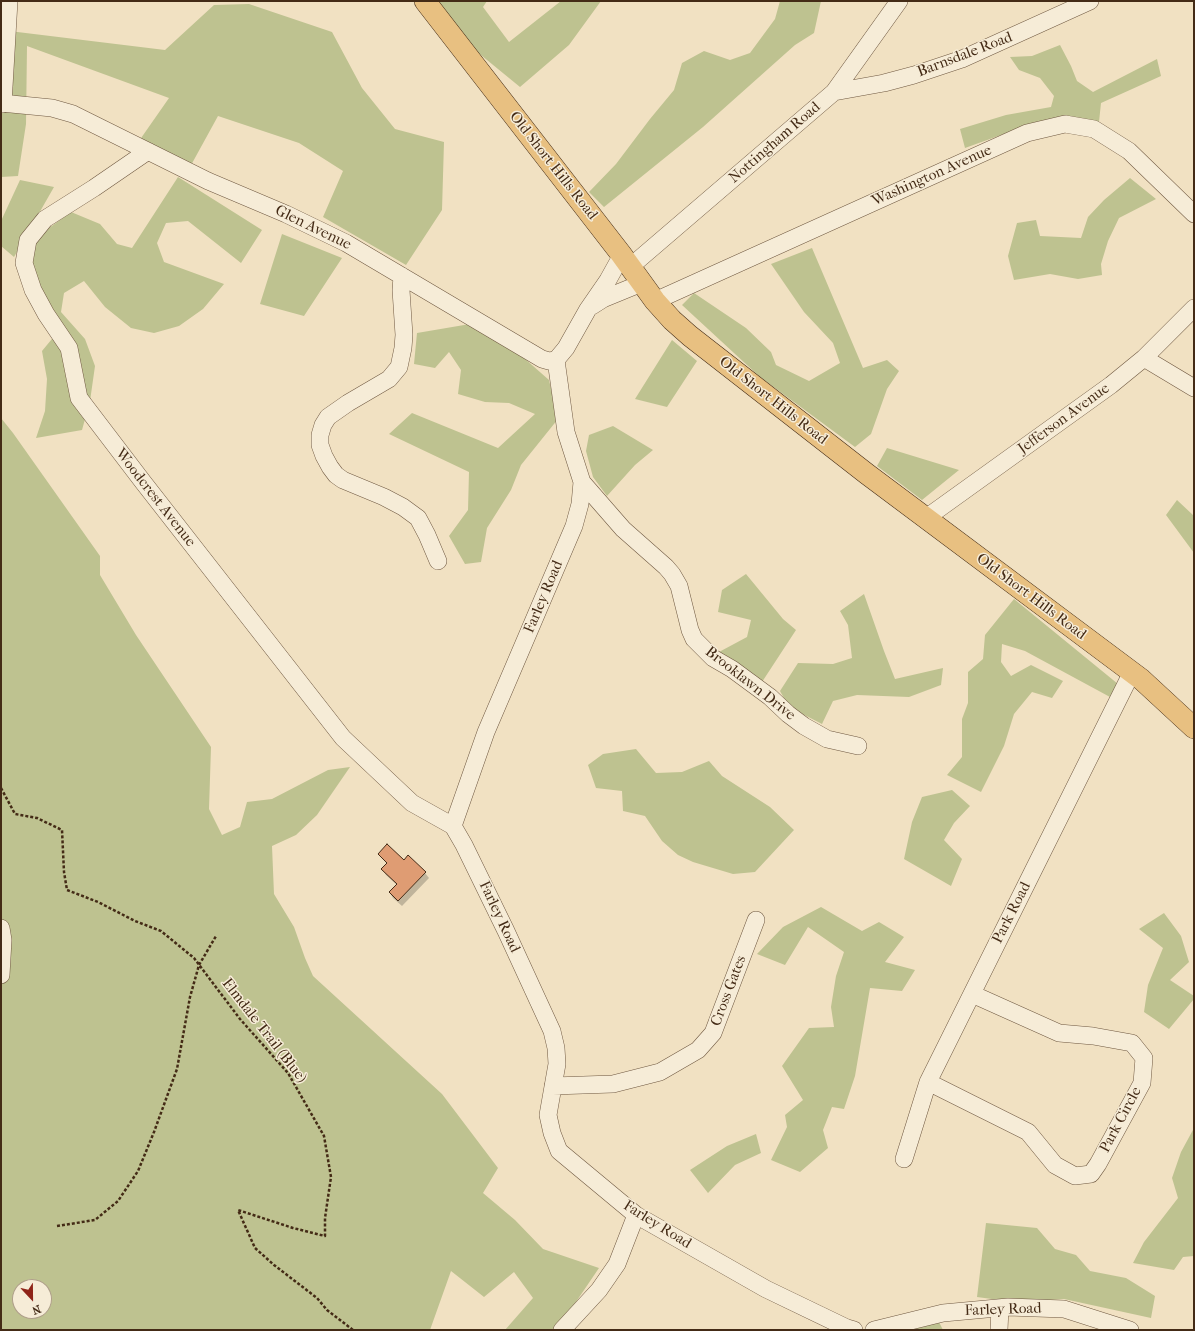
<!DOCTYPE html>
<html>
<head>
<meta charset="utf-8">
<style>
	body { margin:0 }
	#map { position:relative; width:1195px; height:1331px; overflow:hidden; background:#f1e1c2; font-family:"IM FELL French Canon",serif }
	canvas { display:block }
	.frame { position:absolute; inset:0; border:2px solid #442b16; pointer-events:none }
	.north { position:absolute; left:12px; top:1279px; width:40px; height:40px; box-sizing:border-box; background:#f6ecd7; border:1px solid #af9f8a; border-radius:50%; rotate:158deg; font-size:11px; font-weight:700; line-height:16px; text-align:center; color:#442b16 }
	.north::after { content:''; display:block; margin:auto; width:14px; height:18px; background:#8f2418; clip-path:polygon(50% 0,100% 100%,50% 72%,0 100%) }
</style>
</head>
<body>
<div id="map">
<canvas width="1195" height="1331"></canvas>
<div class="frame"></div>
<div class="north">N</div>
</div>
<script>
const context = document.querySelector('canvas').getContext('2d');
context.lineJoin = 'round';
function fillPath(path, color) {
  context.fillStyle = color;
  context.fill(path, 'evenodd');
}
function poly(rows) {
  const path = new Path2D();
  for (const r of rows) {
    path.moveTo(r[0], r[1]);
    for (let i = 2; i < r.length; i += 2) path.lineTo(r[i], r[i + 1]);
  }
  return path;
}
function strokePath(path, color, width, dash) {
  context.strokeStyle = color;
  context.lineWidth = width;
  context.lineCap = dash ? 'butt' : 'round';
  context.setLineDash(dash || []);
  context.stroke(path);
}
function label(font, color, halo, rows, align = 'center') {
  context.font = font + ' "IM FELL French Canon",serif';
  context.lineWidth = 3;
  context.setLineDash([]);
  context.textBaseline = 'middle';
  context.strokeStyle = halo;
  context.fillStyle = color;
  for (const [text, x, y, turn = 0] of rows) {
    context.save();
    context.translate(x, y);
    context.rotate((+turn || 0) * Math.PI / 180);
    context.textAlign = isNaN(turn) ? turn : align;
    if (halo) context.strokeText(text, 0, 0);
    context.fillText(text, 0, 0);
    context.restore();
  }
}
fillPath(poly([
	[436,1,487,1,483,7,509,42,561,1,601,1,569,45,520,87,476,51],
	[780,1,821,1,814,33,795,45,703,127,604,207,589,192,616,164,650,119,674,90,682,63,704,51,730,60,750,53,775,19],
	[249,4,332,32,362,88,395,129,444,142,442,210,406,265,323,217,343,171,299,143,218,116,190,167,139,141,169,98,27,46,26,124,18,176,1,177,1,30,165,50,214,5],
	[1060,45,1071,66,1077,81,1093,92,1157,59,1161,76,1101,103,1099,122,1051,119,1001,135,965,148,960,129,1006,115,1051,107,1054,96,1040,78,1019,70,1010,57,1032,56],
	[178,177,262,230,241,263,188,221,166,223,157,243,164,262,224,284,203,309,179,326,154,333,131,328,105,307,84,281,64,293,61,312,85,339,95,366,90,401,82,430,36,438,45,411,47,379,42,351,61,328,35,287,30,259,38,236,71,212,100,224,117,244,132,248],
	[1130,178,1156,199,1119,218,1108,241,1101,264,1102,275,1078,279,1050,274,1014,280,1008,256,1017,223,1036,220,1040,236,1081,238,1088,217,1104,200],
	[20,180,54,187,14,257,1,246,1,221],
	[282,234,342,258,304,316,260,304],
	[812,248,863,368,887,360,899,371,887,389,871,434,855,447,760,377,682,305,694,293,746,328,771,352,776,365,809,381,840,363,833,343,804,312,771,264],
	[470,324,524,358,549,380,558,419,521,465,511,490,487,528,481,562,465,564,449,536,468,510,469,472,389,434,412,413,498,448,535,414,509,403,485,402,458,394,461,370,449,352,435,368,414,364,417,333],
	[672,340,697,361,667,407,635,399],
	[1,418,13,433,100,556,100,575,136,635,211,747,209,809,222,835,240,827,247,802,272,799,328,770,350,767,317,815,296,835,272,846,274,894,294,927,305,958,313,976,442,1094,498,1168,483,1193,515,1220,543,1249,599,1268,565,1318,552,1330,505,1330,533,1298,514,1272,484,1297,451,1271,430,1330,1,1330],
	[20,1287,44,1287,44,1311,20,1311],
	[613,426,653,450,635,465,607,496,593,477,586,451,589,435],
	[887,448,959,470,922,500,877,466],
	[1177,500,1194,516,1194,553,1166,515],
	[746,574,783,619,796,630,762,682,719,652,747,637,751,620,718,612,722,590],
	[864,594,884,651,895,679,943,668,941,685,909,697,857,695,833,701,822,724,789,707,780,691,798,663,833,664,852,658,848,625,840,611],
	[1014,599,1118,684,1110,697,1025,651,1002,644,1001,662,1011,676,1031,665,1063,681,1052,698,1032,692,1014,714,1004,746,981,792,947,775,962,757,962,719,968,703,968,672,983,659,985,635],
	[636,749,656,773,682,772,709,761,722,776,770,807,794,830,755,872,733,874,693,862,678,855,662,841,645,816,623,811,622,791,596,788,588,765,603,754],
	[952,790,970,806,954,823,944,840,962,859,951,886,904,859,912,822,922,797],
	[821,907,862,931,879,922,904,937,885,962,915,970,902,991,870,988,855,1076,844,1109,832,1107,823,1130,828,1148,800,1172,771,1160,787,1127,785,1115,803,1100,782,1066,809,1028,834,1027,831,1007,836,976,844,952,808,927,785,965,757,954,783,927],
	[1164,913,1181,936,1189,962,1170,980,1194,996,1194,999,1169,1029,1144,1012,1148,985,1163,948,1139,929],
	[1194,1128,1194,1256,1183,1257,1174,1270,1133,1263,1144,1242,1178,1198,1172,1178,1181,1152],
	[756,1134,761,1153,735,1165,708,1193,690,1170,727,1146],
	[986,1223,1037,1228,1055,1249,1076,1255,1090,1271,1126,1278,1155,1296,1151,1318,1064,1299,1014,1302,977,1297],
	[939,1322,943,1330,902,1330]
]), '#bec290');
fillPath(poly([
	[379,854,404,861,425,873,429,878,402,906,393,898,390,893,397,885,386,875,382,869,387,864]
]), '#0003');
const building = poly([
	[387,844,404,860,408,855,426,872,398,901,389,892,397,884,381,869,387,863,378,854,387,844]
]);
fillPath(building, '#df9c73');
strokePath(building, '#442b16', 1);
const minor = poly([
	[834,92,884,83,914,75,962,59,1090,1],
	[1,103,52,108,73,114,208,181,286,214,346,243,542,359,549,361,556,360,566,348,588,309,608,280,618,262,621,254],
	[3,104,9,1],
	[148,151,94,188,45,219,28,240,24,263,33,290,46,314,69,348,79,398,143,482,343,738,412,803,453,826],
	[630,267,834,92,899,1],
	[402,276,401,290,404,335,403,348,399,367,389,379,348,403,328,417,323,425,320,435,320,445,324,456,330,467,336,475,343,480,384,497,403,507,418,518,427,535,438,561],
	[655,301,1027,133,1065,124,1094,129,1129,151,1194,214],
	[592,306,603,299,642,283],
	[1144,358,1194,388],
	[556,360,566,432,582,482,580,504,574,526,486,732,453,826,464,845,506,931,552,1031,556,1048,557,1064,548,1115,552,1133,559,1151,636,1215,766,1289,847,1328,854,1330],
	[582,482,623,529,666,567,672,574,679,586,690,630,694,639,713,658,732,669,770,697,788,714,804,726,827,739,858,746],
	[926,518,1111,385,1144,358,1194,308],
	[1,928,3,940,1,975],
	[928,1082,1028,1132,1055,1165,1075,1176,1091,1174,1098,1164,1142,1083,1144,1058,1132,1043,1093,1036,1059,1033,972,994],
	[553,1086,613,1084,660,1072,698,1050,713,1033,756,920],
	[904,1159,928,1082,1132,672],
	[562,1330,599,1290,617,1264,636,1215],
	[874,1330,943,1313,1008,1307,1064,1309,1130,1330],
	[999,1330,1000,1308]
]);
const major = poly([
	[425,1,621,254,655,301,672,320,690,336,867,474,1141,679,1194,728]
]);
strokePath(minor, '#6f5841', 18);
strokePath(major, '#442b16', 22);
strokePath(poly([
	[1,788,15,814,37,818,62,830,64,872,67,890,98,902,135,921,161,931,194,958,240,1019,288,1073,324,1136,331,1177,325,1218,325,1236,293,1228,238,1210,255,1248,274,1265,317,1298,327,1310,353,1330],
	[57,1226,95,1220,118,1201,138,1171,154,1132,177,1069,190,997,199,965,216,936]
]), '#442b16', 2.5, [3, 2]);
strokePath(minor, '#f6ecd7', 17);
strokePath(major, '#e8c081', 21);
label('15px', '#442b16', '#f6ecd7', [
	["Barnsdale Road",965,55,-21],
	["Nottingham Road",775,143,-41],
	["Old Short Hills Road",553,166,52],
	["Washington Avenue",932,176,-24],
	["Glen Avenue",313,228,26],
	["Old Short Hills Road",773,401,38],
	["Jefferson Avenue",1064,419,-36],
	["Woodcrest Avenue",155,498,52],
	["Farley Road",544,597,-67],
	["Old Short Hills Road",1031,597,37],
	["Brooklawn Drive",750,684,38],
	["Park Road",1012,913,-63],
	["Farley Road",499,917,65],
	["Cross Gates",729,991,-69],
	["Elmdale Trail (Blue)",264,1031,52],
	["Park Circle",1121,1120,-62],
	["Farley Road",657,1225,32],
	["Farley Road",1003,1310,-2]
]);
</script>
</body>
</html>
